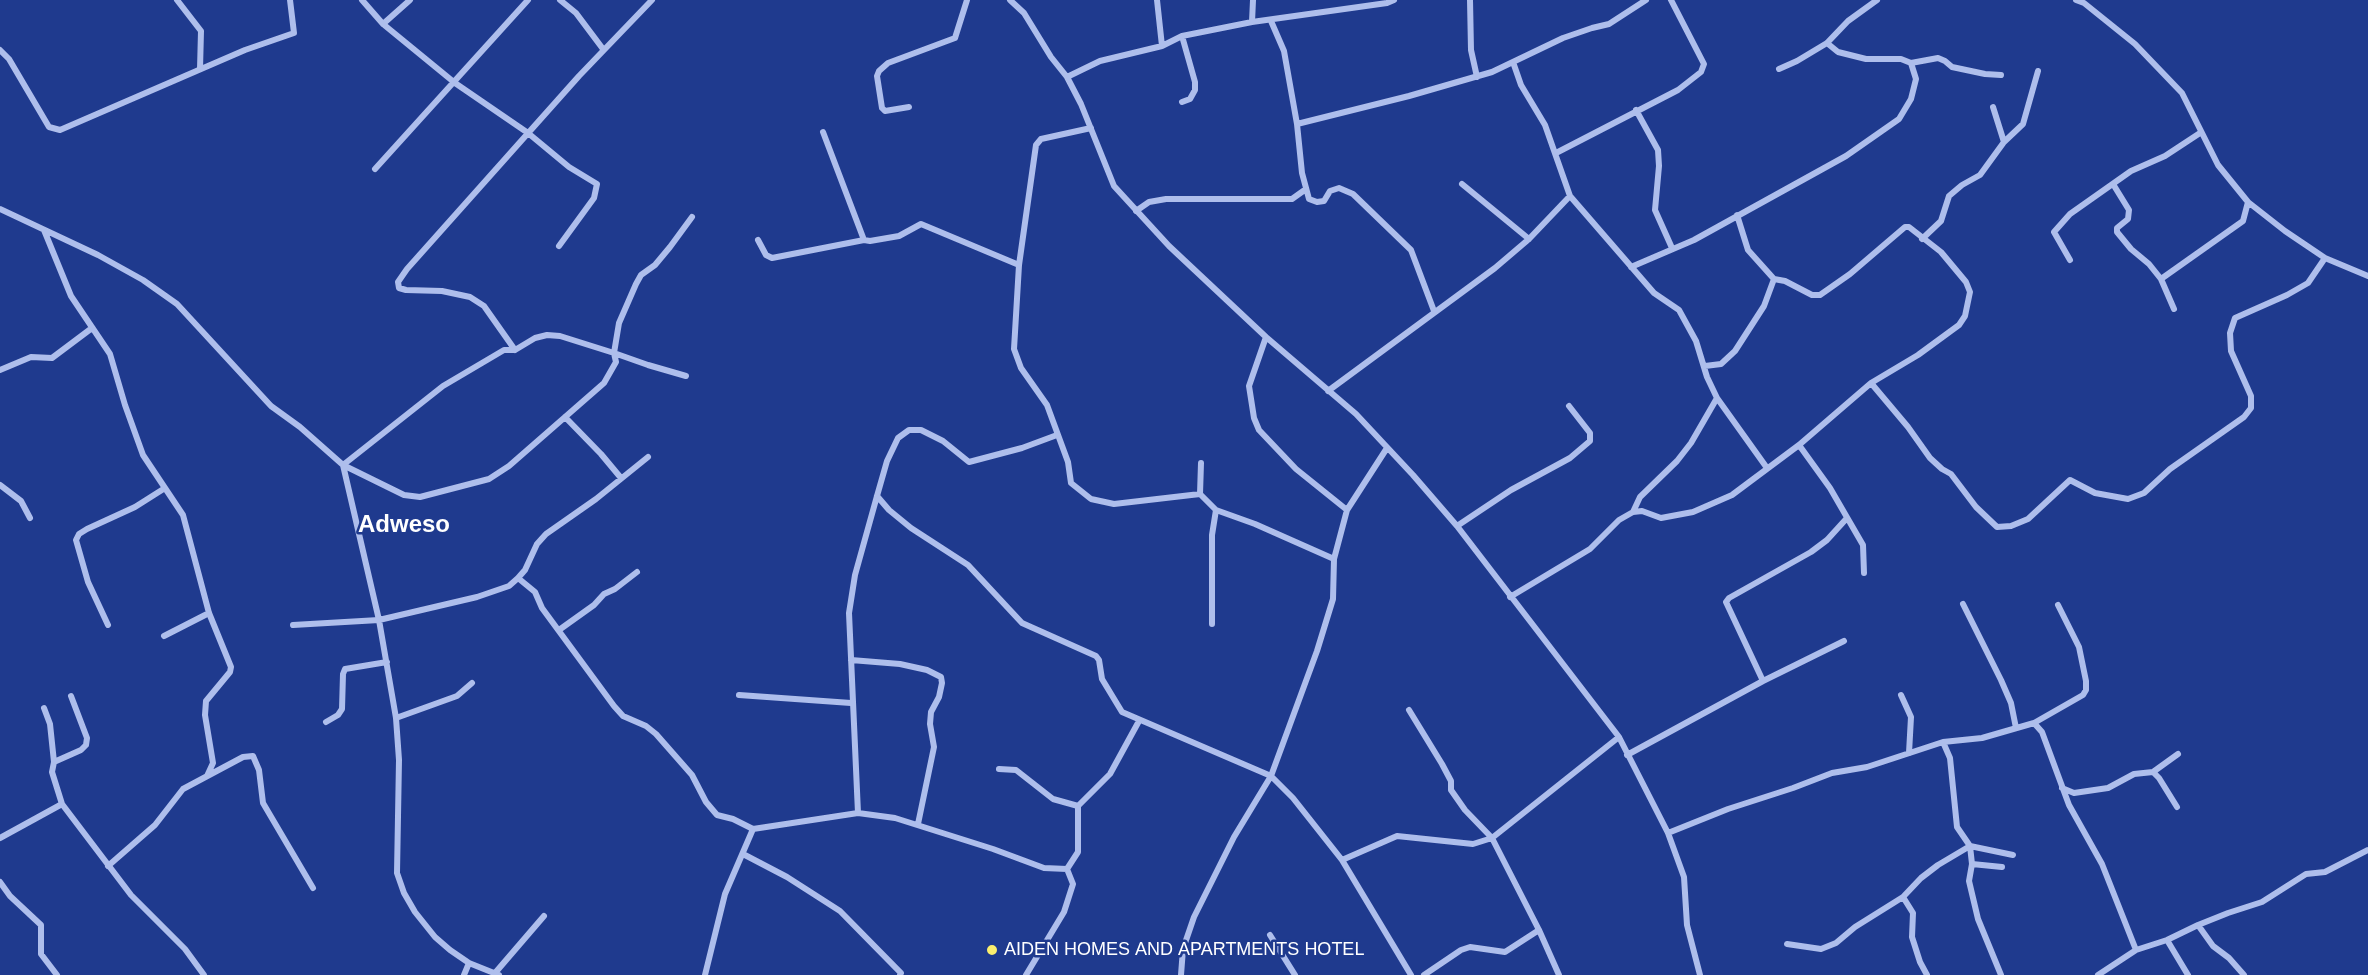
<!DOCTYPE html>
<html>
<head>
<meta charset="utf-8">
<style>
	body { margin:0 }
	canvas { display:block; background:#1f3a8e }
</style>
</head>
<body>
<canvas width="2368" height="975"></canvas>
<script>
const context = document.querySelector('canvas').getContext('2d');
context.lineJoin = 'round';
function poly(rows) {
  const path = new Path2D();
  for (const r of rows) {
    path.moveTo(r[0], r[1]);
    for (let i = 2; i < r.length; i += 2) path.lineTo(r[i], r[i + 1]);
  }
  return path;
}
function strokePath(path, color, width, dash) {
  context.strokeStyle = color;
  context.lineWidth = width;
  context.lineCap = dash ? 'butt' : 'round';
  context.setLineDash(dash || []);
  context.stroke(path);
}
function label(font, color, halo, rows, align = 'center') {
  context.font = font + ' Helvetica,sans-serif';
  context.lineWidth = 5;
  context.setLineDash([]);
  context.textBaseline = 'middle';
  context.strokeStyle = halo;
  context.fillStyle = color;
  for (const [text, x, y, turn = 0] of rows) {
    context.save();
    context.translate(x, y);
    context.rotate((+turn || 0) * Math.PI / 180);
    context.textAlign = isNaN(turn) ? turn : align;
    if (halo) context.strokeText(text, 0, 0);
    context.fillText(text, 0, 0);
    context.restore();
  }
}
strokePath(poly([
	[177,0,201,31,200,69],
	[362,0,383,24,455,83,528,133,569,167,597,184,594,198,559,246],
	[560,0,576,13,603,49],
	[1010,0,1024,13,1051,57,1067,77,1081,104,1114,186,1169,246,1266,337,1356,414,1413,475,1457,526,1619,737,1668,833,1684,877,1687,925,1700,975],
	[1157,0,1162,46],
	[1470,0,1471,50,1477,77],
	[2076,0,2084,3,2135,44,2182,93,2218,165,2248,202,2285,231,2325,258,2368,276],
	[1271,21,1284,51,1297,124,1302,173,1309,199,1317,202,1324,201,1330,191,1339,188,1353,194,1411,250,1434,311],
	[1252,22,1253,0],
	[383,24,410,0],
	[1182,36,1195,82,1195,90,1190,99,1182,102],
	[1827,43,1838,52,1866,59,1901,59,1911,63,1938,58,1945,61,1952,67,1985,74,2001,75],
	[0,50,9,59,49,127,60,130,245,50,294,33,290,0],
	[1513,62,1521,85,1545,125,1570,196,1654,293,1679,310,1696,341,1707,377,1717,398,1767,468],
	[1779,69,1797,61,1827,43,1848,21,1877,0],
	[1067,77,1100,61,1162,46,1182,36,1252,22,1387,3,1394,0],
	[909,107,885,111,882,108,877,76,879,71,888,63,955,38,967,0],
	[1636,110,1658,150,1659,166,1655,210,1672,248],
	[1297,124,1409,96,1492,72,1563,38,1592,28,1609,24,1646,0],
	[1091,128,1041,139,1036,145,1019,265,1014,349,1021,368,1047,405,1068,462,1071,483,1091,499,1114,504,1200,494],
	[823,132,864,240],
	[2004,142,2023,124,2038,71],
	[1556,153,1678,90,1701,72,1704,64,1671,0],
	[375,169,528,0],
	[1462,184,1529,239],
	[2113,184,2129,210,2128,219,2117,228,2117,232,2131,249,2149,264,2161,279,2174,309],
	[0,209,98,255,143,280,177,304,271,406,300,427,343,465,379,620,396,718,399,760,397,873,404,893,415,912,435,937,450,950,469,963,499,975],
	[1136,211,1149,202,1166,199,1292,199,1306,189],
	[1737,215,1748,250,1774,279],
	[44,230,71,296,110,354,125,405,143,455,183,515,209,613,231,667,230,672,206,701,205,715,213,763,207,776],
	[1922,239,1941,221,1949,196,1962,185,1980,175,2004,142,1993,107],
	[758,240,766,255,772,258,864,240,870,241,899,236,921,224,1019,265],
	[2070,260,2054,232,2070,214,2131,171,2165,156,2200,133],
	[1631,267,1694,240,1846,156,1899,119,1911,99,1916,79,1911,63],
	[2161,279,2243,221,2248,202],
	[1266,337,1249,386,1254,418,1259,430,1296,469,1347,510],
	[515,350,484,306,470,297,442,291,406,290,399,288,398,282,407,269,579,76,652,0],
	[0,370,31,357,52,358,92,328],
	[686,376,648,365,614,353,560,336,547,335,535,338,515,350,504,350,443,386,343,465,404,495,420,497,489,479,509,466,604,383,616,362,614,353,619,323,636,284,641,275,655,265,670,247,692,217],
	[1871,383,1908,427,1930,458,1942,469,1951,474,1976,507,1997,527,2011,526,2028,519,2070,480,2095,493,2128,499,2144,493,2170,469,2244,417,2251,408,2251,396,2231,351,2230,333,2235,318,2287,295,2308,283,2325,258],
	[1328,391,1495,268,1529,239,1570,196],
	[565,417,601,454,621,478],
	[1799,445,1830,488,1863,545,1864,573],
	[1201,463,1200,494,1216,510,1255,524,1334,559],
	[0,485,21,501,30,518],
	[877,496,889,510,911,528,968,565,1022,623,1096,656,1099,660,1102,679,1122,712,1271,776,1293,798,1342,860,1411,975],
	[1633,512,1640,497,1677,461,1691,443,1717,398],
	[1457,526,1511,490,1570,458,1590,441,1590,433,1569,406],
	[518,578,525,570,537,544,546,534,596,499,648,457],
	[1510,597,1590,549,1619,520,1633,512,1642,511,1661,518,1693,512,1732,495,1799,445,1871,383,1918,355,1959,325,1965,316,1970,292,1966,282,1941,252,1909,227,1905,227,1850,274,1820,295,1812,295,1785,281,1774,279,1764,306,1735,351,1721,364,1705,366],
	[1963,604,2001,680,2011,703,2016,728],
	[1212,624,1212,535,1216,510],
	[108,625,88,582,76,540,79,534,87,529,135,507,165,488],
	[293,625,379,620,477,597,509,586,518,578,535,592,542,608,614,706,623,716,646,726,656,734,692,775,706,802,717,815,733,819,753,829,858,813,895,818,993,849,1044,868,1067,869,1073,884,1064,912,1026,975],
	[559,630,594,605,604,594,615,589,637,572],
	[164,636,209,613],
	[851,660,900,664,927,670,941,677,942,683,939,697,931,712,930,724,934,747,918,824],
	[1763,681,1726,602,1729,598,1811,552,1827,540,1847,518],
	[739,695,851,703],
	[1901,695,1911,717,1909,753],
	[44,708,50,724,54,762],
	[1409,710,1442,764,1451,781,1451,790,1465,810,1492,838,1619,737],
	[396,718,457,696,472,683],
	[326,722,338,715,342,709,343,674,345,669,387,662],
	[2034,723,2042,732,2069,805,2102,864,2136,950],
	[1943,742,1950,758,1957,827,1970,846,1972,864,1969,881,1978,919,2001,975],
	[1627,755,1763,681,1844,641],
	[999,769,1016,770,1053,799,1078,806],
	[2153,772,2178,754],
	[2062,788,2074,793,2108,788,2134,774,2153,772,2159,778,2177,807],
	[62,804,52,772,54,762,81,750,86,745,87,738,71,696],
	[858,813,849,613,855,575,877,496,887,461,898,438,909,430,921,430,943,441,969,462,1022,448,1057,435],
	[1668,833,1728,809,1793,788,1832,773,1867,767,1943,742,1982,738,2034,723,2083,695,2086,690,2086,681,2079,647,2058,605],
	[0,838,62,804,131,895,185,949,204,975],
	[743,854,787,877,840,911,901,973,900,975],
	[1342,860,1397,836,1473,844,1492,838,1539,930,1559,975],
	[1972,864,2002,867],
	[108,866,155,825,183,789,243,757,253,756,259,770,263,803,313,888],
	[1067,869,1078,852,1078,806,1110,774,1139,721],
	[0,882,10,896,41,925,41,954,57,975],
	[1903,897,1913,913,1912,937,1920,962,1927,975],
	[2198,925,2228,913,2262,902,2306,874,2325,872,2368,850],
	[1270,935,1295,975],
	[2167,940,2188,975],
	[1787,944,1821,949,1836,943,1855,927,1903,897,1921,878,1938,865,1970,846,2013,855],
	[495,973,544,916],
	[464,975,469,963],
	[705,975,725,894,753,829],
	[1181,975,1183,949,1194,917,1234,837,1271,776,1317,651,1333,599,1334,559,1347,510,1387,448],
	[1424,975,1461,950,1470,947,1505,952,1539,930],
	[2098,975,2136,950,2167,940,2198,925,2213,946,2229,958,2244,975]
]), '#aebeec', 6);
for (const [x, y, r, color] of [
	[992,950,6,"#faee6e"]
]) {
  const dot = new Path2D();
  dot.arc(x, y, r, 0, 2 * Math.PI);
  context.fillStyle = color;
  context.fill(dot);
  strokePath(dot, '#1f3a8e', 2);
}
label('18px', '#fff', '#1f3a8e', [
	["AIDEN HOMES AND APARTMENTS HOTEL",1004,950]
], 'left');
label('bold 24px', '#fff', '#1f3a8e', [
	["Adweso",404,525]
]);
</script>
</body>
</html>
